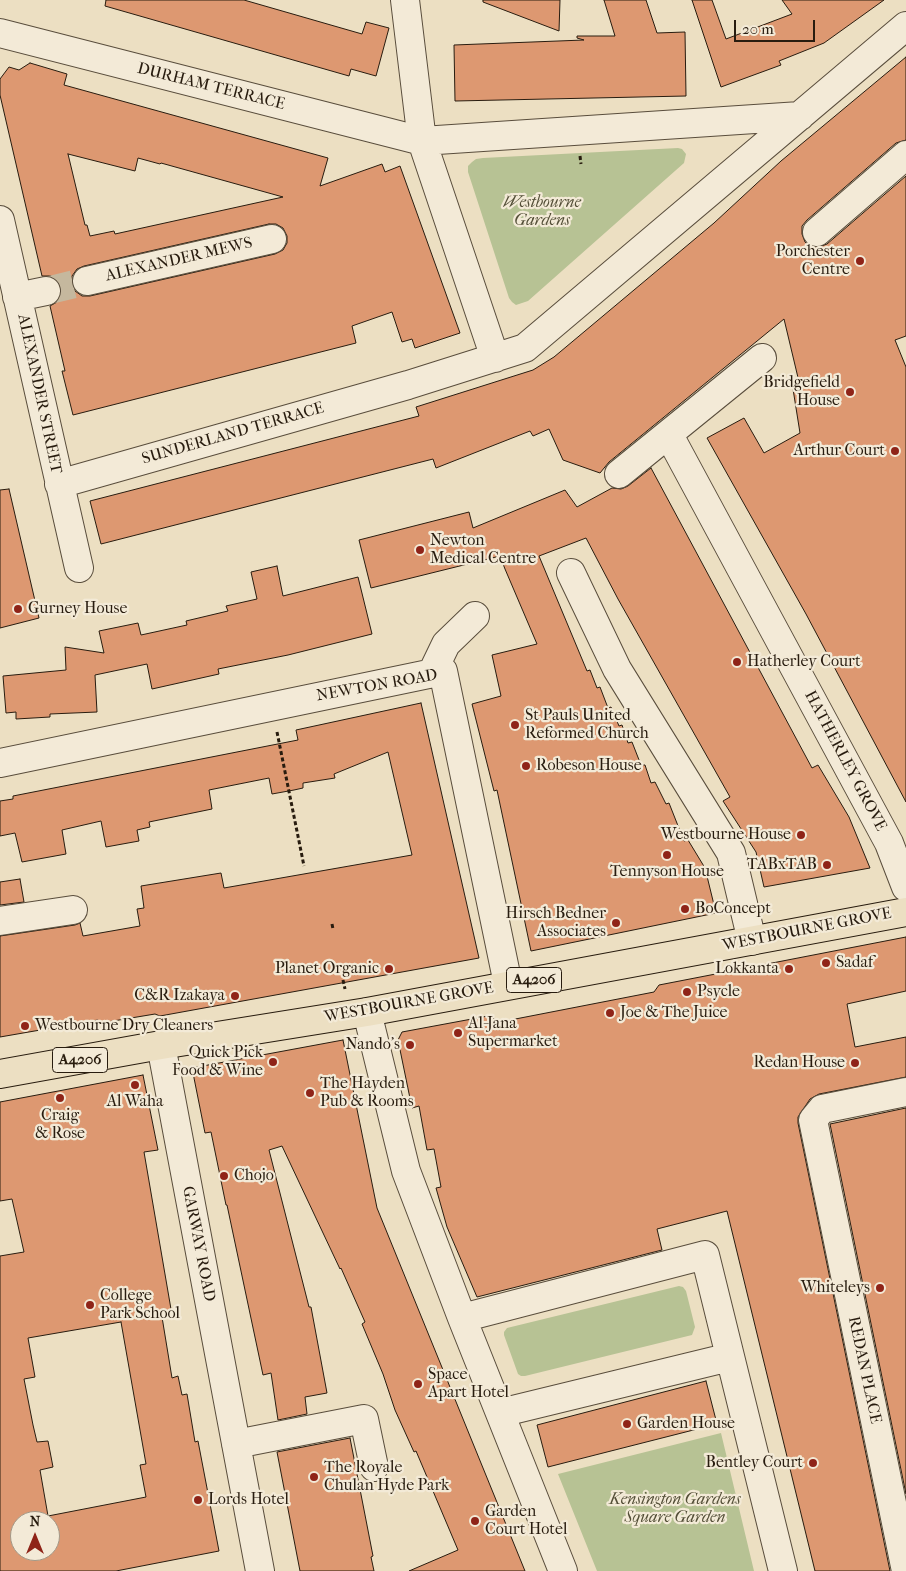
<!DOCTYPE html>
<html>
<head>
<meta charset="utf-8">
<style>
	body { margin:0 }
	#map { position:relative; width:906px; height:1571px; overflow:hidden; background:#ecdfc2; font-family:"IM FELL French Canon",serif }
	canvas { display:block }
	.north { position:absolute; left:10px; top:1511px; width:50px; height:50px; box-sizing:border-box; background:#f3ead7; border:1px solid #a29887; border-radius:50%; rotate:0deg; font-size:14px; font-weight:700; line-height:20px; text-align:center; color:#281c0f }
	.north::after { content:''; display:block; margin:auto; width:18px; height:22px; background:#8f2418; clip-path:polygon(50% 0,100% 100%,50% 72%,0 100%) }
	.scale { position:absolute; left:734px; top:20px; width:81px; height:22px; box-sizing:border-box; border:2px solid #281c0f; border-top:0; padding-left:6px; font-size:15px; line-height:18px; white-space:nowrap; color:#281c0f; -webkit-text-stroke:4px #f3ead7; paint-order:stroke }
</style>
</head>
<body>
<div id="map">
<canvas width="906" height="1571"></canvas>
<div class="north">N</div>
<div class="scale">20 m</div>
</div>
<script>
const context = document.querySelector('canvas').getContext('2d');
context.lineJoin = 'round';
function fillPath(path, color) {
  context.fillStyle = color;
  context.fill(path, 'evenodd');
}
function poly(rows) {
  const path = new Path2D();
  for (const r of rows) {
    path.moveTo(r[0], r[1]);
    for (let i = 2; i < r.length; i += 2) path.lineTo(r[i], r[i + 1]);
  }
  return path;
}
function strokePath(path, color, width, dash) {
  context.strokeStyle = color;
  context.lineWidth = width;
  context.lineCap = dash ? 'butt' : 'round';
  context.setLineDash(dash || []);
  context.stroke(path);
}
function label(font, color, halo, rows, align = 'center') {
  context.font = font + ' "IM FELL French Canon",serif';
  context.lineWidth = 4.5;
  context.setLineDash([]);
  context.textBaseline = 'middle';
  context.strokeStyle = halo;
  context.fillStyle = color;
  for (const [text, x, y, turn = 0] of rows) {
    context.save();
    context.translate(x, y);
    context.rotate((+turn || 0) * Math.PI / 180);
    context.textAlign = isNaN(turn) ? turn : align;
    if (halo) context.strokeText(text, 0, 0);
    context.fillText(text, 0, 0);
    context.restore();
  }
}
fillPath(poly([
	[678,148,682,149,686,154,684,163,528,301,516,305,512,302,509,298,468,172,468,166,472,162,476,159,483,158],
	[679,1286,683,1287,686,1291,695,1327,692,1335,525,1376,521,1376,518,1374,504,1335,504,1332,507,1328],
	[721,1433,754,1571,597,1571,558,1474]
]), '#b7c294');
const building = poly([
	[106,0,244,0,362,34,366,22,389,28,376,76,351,69,349,76,105,6,106,0],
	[483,0,560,0,559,31,483,2,483,0],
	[604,0,646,0,657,33,685,32,686,96,455,101,454,45,584,40,577,38,577,36,615,36,604,0],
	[692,0,712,0,726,39,792,14,782,0,884,0,824,43,779,61,781,65,721,87,692,0],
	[906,57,906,140,896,143,807,220,802,226,802,234,805,242,811,247,819,247,827,244,906,176,906,336,895,340,906,367,906,802,806,614,707,438,744,418,764,453,800,433,793,389,800,386,784,319,609,462,600,473,563,460,549,429,533,436,530,431,436,468,433,459,101,544,90,501,419,416,416,407,533,370,554,357,714,223,781,161,906,57],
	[30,63,67,74,64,85,328,158,320,186,382,164,385,172,400,166,460,333,415,348,412,339,402,342,392,312,352,326,356,343,73,415,62,371,65,371,50,306,57,302,61,296,61,287,57,280,51,276,42,276,0,95,0,79,9,67,19,70,30,63],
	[68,154,135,171,138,158,160,164,161,163,283,197,115,234,114,231,90,236,87,225,85,225,68,154],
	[269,224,276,224,283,228,287,236,287,243,283,250,275,254,90,296,82,296,75,291,72,285,72,276,77,269,84,266,269,224],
	[651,468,812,768,818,765,849,817,870,868,764,887,756,852,723,801,730,797,618,599,586,538,539,556,587,671,590,670,597,688,600,687,608,708,611,707,619,726,622,725,628,743,632,742,641,765,645,765,651,783,655,782,666,804,669,803,684,841,688,840,705,868,716,913,531,951,497,790,494,791,472,704,501,696,492,655,537,644,505,569,500,556,371,588,359,540,469,512,473,528,565,490,577,507,612,488,621,489,628,486,651,468],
	[9,489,39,618,0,628,0,490,9,489],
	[277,566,283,596,358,577,372,634,288,655,218,669,219,674,152,689,147,664,95,675,97,712,50,714,50,717,16,719,16,712,6,713,3,676,66,670,65,647,104,653,99,631,138,623,141,635,187,625,186,621,228,611,226,606,257,599,251,572,277,566],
	[421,703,479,958,160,1016,155,1014,101,1023,98,1020,0,1037,0,936,75,925,80,923,83,936,140,926,137,909,144,908,141,886,221,873,224,888,412,855,388,752,334,774,335,778,303,783,303,788,294,790,272,794,269,778,209,790,212,809,149,822,150,827,137,830,139,841,106,847,101,821,62,830,66,854,22,862,15,833,0,836,0,801,13,799,13,796,298,740,296,730,421,703],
	[20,879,24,902,0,905,0,882,20,879],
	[906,937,906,991,847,1004,855,1047,906,1037,906,1077,819,1094,810,1099,798,1117,798,1123,890,1571,815,1571,727,1211,657,1229,662,1250,477,1297,447,1227,436,1188,441,1187,434,1149,427,1150,419,1106,412,1108,398,1040,402,1032,488,1016,500,1022,654,992,659,985,906,937],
	[343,1040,377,1208,525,1571,409,1571,458,1550,416,1451,414,1452,395,1410,383,1374,362,1324,365,1322,341,1268,340,1269,282,1146,269,1150,309,1307,311,1307,327,1393,305,1397,307,1414,278,1420,271,1373,263,1375,227,1205,226,1205,211,1132,205,1133,192,1068,343,1040],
	[143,1075,158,1150,144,1152,172,1315,162,1317,172,1378,178,1376,182,1395,187,1394,195,1442,198,1441,219,1551,116,1571,0,1571,0,1256,24,1252,12,1199,0,1201,0,1102,143,1075],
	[121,1322,146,1464,140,1465,146,1497,48,1516,40,1470,53,1467,48,1441,37,1442,33,1425,24,1379,35,1377,28,1338,121,1322],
	[20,1521,50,1521,50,1551,20,1551,20,1521],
	[906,1108,906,1494,830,1124,906,1108],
	[706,1381,717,1424,548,1467,537,1425,706,1381],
	[350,1438,373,1556,371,1557,374,1571,300,1571,277,1452,350,1438]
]);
fillPath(building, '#dd9871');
strokePath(building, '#281c0f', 1);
strokePath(poly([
	[46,291,87,281]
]), '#c5b89e', 28, [28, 14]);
const minor = poly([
	[0,33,422,141,405,0],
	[0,220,79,568],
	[817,232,906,155],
	[87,281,272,239],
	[17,297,46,291],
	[495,358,422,141,800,116],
	[669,435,889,843,906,887],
	[619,474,762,358],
	[59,484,408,385,525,348,906,26],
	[571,573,617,669,731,853,752,941],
	[432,673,446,644,475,616],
	[0,763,443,671,508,984],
	[0,921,73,910],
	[367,1012,406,1171,462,1318,563,1571],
	[161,1045,260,1571],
	[462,1318,705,1255,783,1571],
	[500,1413,730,1357],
	[236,1444,364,1419,374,1467],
	[906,1571,813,1120,822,1109,906,1092]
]);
const major = poly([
	[0,1074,161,1045,367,1012,906,912]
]);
strokePath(minor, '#594d3c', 30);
strokePath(major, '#281c0f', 30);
strokePath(poly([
	[580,156,581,164],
	[277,732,304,866],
	[332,924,333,929],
	[343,980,345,989]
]), '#281c0f', 3, [4, 2.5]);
strokePath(minor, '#f3ead7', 28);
strokePath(major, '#ecdfc2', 28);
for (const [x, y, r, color] of [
	[860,261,5,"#8f2418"],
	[850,392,5,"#8f2418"],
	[895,451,5,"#8f2418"],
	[420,550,5,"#8f2418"],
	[18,609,5,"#8f2418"],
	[737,662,5,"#8f2418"],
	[515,725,5,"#8f2418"],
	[526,766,5,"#8f2418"],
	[801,835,5,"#8f2418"],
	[667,855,5,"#8f2418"],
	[827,865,5,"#8f2418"],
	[685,909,5,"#8f2418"],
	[616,923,5,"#8f2418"],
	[826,963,5,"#8f2418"],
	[389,969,5,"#8f2418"],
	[789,969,5,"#8f2418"],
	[687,992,5,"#8f2418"],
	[235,996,5,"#8f2418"],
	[610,1013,5,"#8f2418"],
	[25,1026,5,"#8f2418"],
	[458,1033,5,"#8f2418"],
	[410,1045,5,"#8f2418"],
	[273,1062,5,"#8f2418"],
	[855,1063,5,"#8f2418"],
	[135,1085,5,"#8f2418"],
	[310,1093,5,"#8f2418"],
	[60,1098,5,"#8f2418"],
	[224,1176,5,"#8f2418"],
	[880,1288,5,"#8f2418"],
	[90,1305,5,"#8f2418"],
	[418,1384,5,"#8f2418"],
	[627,1424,5,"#8f2418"],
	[813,1463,5,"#8f2418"],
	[314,1477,5,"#8f2418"],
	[198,1500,5,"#8f2418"],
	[475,1521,5,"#8f2418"]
]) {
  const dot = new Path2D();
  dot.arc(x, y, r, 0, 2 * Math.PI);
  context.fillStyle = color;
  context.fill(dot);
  strokePath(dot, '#f3ead7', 2);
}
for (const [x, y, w] of [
	[534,980,55],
	[80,1060,55]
]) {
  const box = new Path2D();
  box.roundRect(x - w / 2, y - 12.5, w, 25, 4);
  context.fillStyle = '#f3ead7';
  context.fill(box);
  strokePath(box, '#281c0f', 1);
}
label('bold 15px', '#281c0f', null, [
	["A4206",534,980],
	["A4206",80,1060]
]);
label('16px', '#281c0f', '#f3ead7', [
	["DURHAM TERRACE",211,87,14],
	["ALEXANDER MEWS",179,260,-13],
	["ALEXANDER STREET",39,394,78],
	["SUNDERLAND TERRACE",233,434,-16],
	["NEWTON ROAD",377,686,-10],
	["HATHERLEY GROVE",845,761,62],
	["WESTBOURNE GROVE",807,930,-11],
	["WESTBOURNE GROVE",409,1003,-10],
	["GARWAY ROAD",198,1244,79],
	["REDAN PLACE",864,1370,78]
]);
label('italic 16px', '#534e37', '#f3ead7', [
	["Westbourne",542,203],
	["Gardens",542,221],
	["Kensington Gardens",675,1500],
	["Square Garden",675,1518]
]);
label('16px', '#281c0f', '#f3ead7', [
	["Porchester",850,252,"right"],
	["Centre",850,270,"right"],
	["Bridgefield",840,383,"right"],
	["House",840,401,"right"],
	["Arthur Court",885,451,"right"],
	["Newton",430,541],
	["Medical Centre",430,559],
	["Gurney House",28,609],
	["Hatherley Court",747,662],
	["St Pauls United",525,716],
	["Reformed Church",525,734],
	["Robeson House",536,766],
	["Westbourne House",791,835,"right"],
	["TABxTAB",817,865,"right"],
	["Tennyson House",667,872,"center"],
	["BoConcept",695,909],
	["Hirsch Bedner",606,914,"right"],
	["Associates",606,932,"right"],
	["Sadaf",836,963],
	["Planet Organic",379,969,"right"],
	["Lokkanta",779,969,"right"],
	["Psycle",697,992],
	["C&R Izakaya",225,996,"right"],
	["Joe & The Juice",620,1013],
	["Al-Jana",468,1024],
	["Supermarket",468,1042],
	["Westbourne Dry Cleaners",35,1026],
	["Nando's",400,1045,"right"],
	["Quick Pick",263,1053,"right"],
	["Food & Wine",263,1071,"right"],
	["Redan House",845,1063,"right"],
	["The Hayden",320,1084],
	["Pub & Rooms",320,1102],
	["Al Waha",135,1102,"center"],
	["Craig",60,1116,"center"],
	["& Rose",60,1134,"center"],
	["Chojo",234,1176],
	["Whiteleys",870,1288,"right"],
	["College",100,1296],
	["Park School",100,1314],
	["Space",428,1375],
	["Apart Hotel",428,1393],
	["Garden House",637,1424],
	["Bentley Court",803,1463,"right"],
	["The Royale",324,1468],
	["Chulan Hyde Park",324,1486],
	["Lords Hotel",208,1500],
	["Garden",485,1512],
	["Court Hotel",485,1530]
], 'left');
</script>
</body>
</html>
